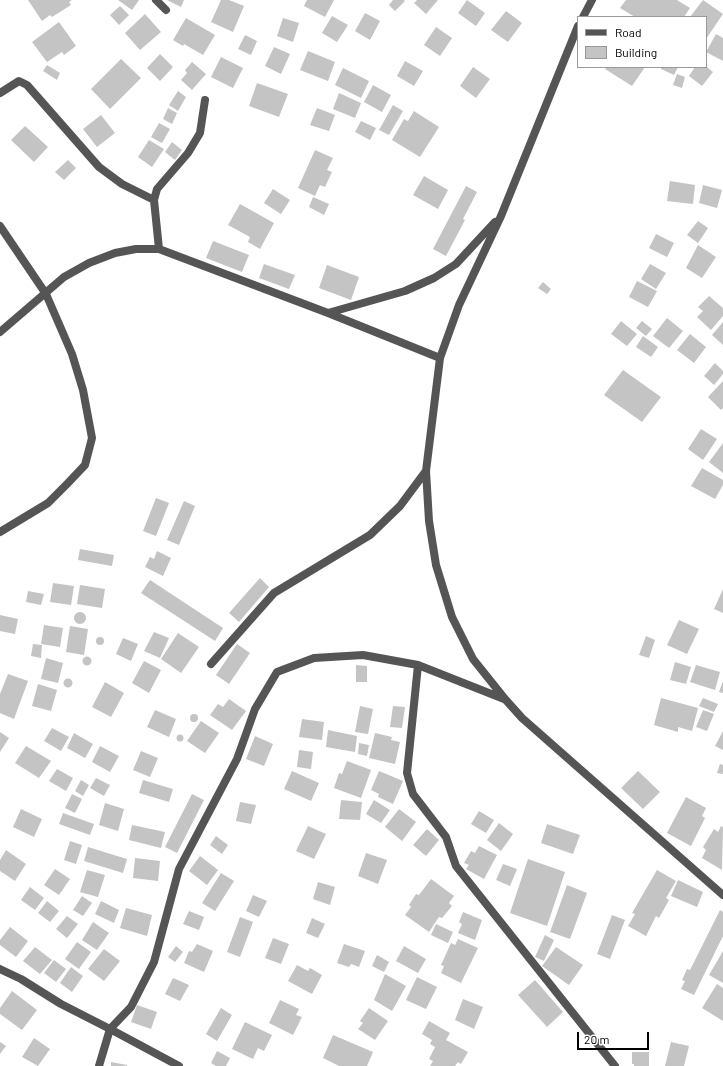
<!DOCTYPE html>
<html>
<head>
<meta charset="utf-8">
<style>
	body { margin:0 }
	#map { position:relative; width:723px; height:1066px; overflow:hidden; background:#fff; font-family:Barlow,sans-serif }
	canvas { display:block }
	.legend { position:absolute; left:577px; top:16px; width:130px; height:52px; box-sizing:border-box; background:#fff; border:1px solid #999; margin:0; padding:5px 7px; list-style:none; font-size:12px; color:#000 }
	.legend li { display:flex; align-items:center; gap:8px; height:20px }
	.legend b { width:20px; border:1px solid #999 }
	.scale { position:absolute; left:577px; top:1032px; width:72px; height:18px; box-sizing:border-box; border:2px solid #000; border-top:0; padding-left:5px; font-size:12px; line-height:14px; white-space:nowrap; color:#000; -webkit-text-stroke:3px #fff; paint-order:stroke }
</style>
</head>
<body>
<div id="map">
<canvas width="723" height="1066"></canvas>
<ul class="legend">
<li><b style="height:5px;background:#555"></b>Road</li>
<li><b style="height:11px;background:#c4c4c4"></b>Building</li>
</ul>
<div class="scale">20 m</div>
</div>
<script>
const context = document.querySelector('canvas').getContext('2d');
context.lineJoin = 'round';
function fillPath(path, color) {
  context.fillStyle = color;
  context.fill(path, 'evenodd');
}
function poly(rows) {
  const path = new Path2D();
  for (const r of rows) {
    if (r.length === 3) {
      path.moveTo(r[0] + r[2], r[1]);
      path.arc(r[0], r[1], r[2], 0, 2 * Math.PI);
      continue;
    }
    path.moveTo(r[0], r[1]);
    for (let i = 2; i < r.length; i += 2) path.lineTo(r[i], r[i + 1]);
  }
  return path;
}
function strokePath(path, color, width, dash) {
  context.strokeStyle = color;
  context.lineWidth = width;
  context.lineCap = dash ? 'butt' : 'round';
  context.setLineDash(dash || []);
  context.stroke(path);
}
fillPath(poly([
	[28,0,72,0,69,2,71,5,52,17,50,15,42,21],
	[118,0,139,0,132,10],
	[167,0,184,0,181,7],
	[221,0,229,0,244,6,233,32,211,22],
	[307,0,334,0,325,17,304,6],
	[393,0,404,0,405,1,395,11,389,5],
	[417,0,438,0,426,14,414,3],
	[467,0,485,13,476,26,458,13],
	[626,0,677,0,690,8,684,17,635,17,620,8],
	[703,0,723,14,706,39,706,17,690,17],
	[120,6,129,15,119,25,110,15],
	[506,11,522,23,508,42,491,30],
	[365,13,380,21,370,40,355,31],
	[145,14,161,32,140,50,125,33],
	[332,16,348,25,337,42,322,33],
	[186,18,215,35,203,55,184,44,183,46,173,40],
	[283,18,299,23,293,42,277,36],
	[59,22,76,46,64,55,62,52,47,62,32,42],
	[436,27,452,38,440,56,424,45],
	[716,34,723,38,723,61,706,52],
	[245,35,257,41,251,55,238,49],
	[274,47,290,54,281,74,265,66],
	[308,51,335,62,328,81,300,70],
	[160,54,173,67,160,81,147,68],
	[221,57,243,68,233,88,211,77],
	[121,59,141,78,110,109,91,89],
	[405,61,423,71,414,86,397,76],
	[192,62,206,74,192,90,181,80,187,73,185,70],
	[47,65,60,73,57,80,43,71],
	[473,67,490,79,476,98,460,86],
	[607,67,645,67,632,86,605,69],
	[661,67,678,67,674,75,661,69],
	[695,67,707,67,713,72,702,86,689,76],
	[343,68,369,81,361,98,335,85],
	[677,74,685,77,682,88,673,85],
	[257,83,288,94,279,117,249,106],
	[373,85,391,95,382,112,364,102],
	[178,91,186,97,178,111,169,105],
	[339,93,361,103,355,118,333,109],
	[393,105,403,111,389,135,379,130],
	[168,108,177,113,172,124,163,119],
	[317,108,335,115,329,131,310,125],
	[414,111,439,127,420,157,392,140,404,119,408,121],
	[101,115,115,133,97,147,83,129],
	[361,121,376,128,370,140,355,132],
	[159,123,170,129,162,143,151,137],
	[25,126,48,147,34,162,11,140],
	[149,140,164,149,152,167,138,157],
	[172,142,182,150,175,160,165,152],
	[315,150,333,158,327,170,332,172,325,187,320,185,315,196,298,188],
	[68,160,76,168,64,180,55,172],
	[424,176,448,190,438,209,413,195],
	[670,181,695,185,693,204,667,201],
	[703,185,722,190,717,208,699,203],
	[466,186,477,192,463,219,465,220,446,256,433,249],
	[273,189,290,200,281,214,264,203],
	[313,197,329,204,324,215,309,207],
	[240,204,274,223,260,249,248,242,250,237,228,225],
	[698,221,708,228,698,243,687,235],
	[656,234,674,243,667,257,649,248],
	[213,241,249,255,242,272,206,258],
	[698,245,716,257,702,278,686,268],
	[264,264,295,275,289,289,259,278],
	[650,264,666,273,656,289,641,279],
	[327,265,359,277,351,300,319,288],
	[637,281,657,291,648,307,629,297],
	[543,282,551,289,547,294,538,288],
	[709,296,723,308,723,316,711,330,697,317,703,311,698,307],
	[667,318,683,331,669,348,653,336],
	[621,321,637,334,627,346,611,334],
	[642,321,652,329,646,336,636,328],
	[723,322,723,345,712,335],
	[690,334,706,347,694,363,677,350],
	[643,336,658,347,651,357,636,347],
	[715,363,723,371,723,374,714,385,704,376],
	[623,370,661,397,642,422,604,395],
	[723,381,723,408,721,410,708,397],
	[701,429,717,439,703,460,688,449],
	[723,443,723,473,709,462],
	[702,468,723,480,723,485,715,499,691,486],
	[156,498,169,503,156,536,143,531],
	[184,501,195,506,179,545,167,540],
	[80,549,114,555,112,566,78,560],
	[157,551,171,558,163,576,145,567,150,557,154,559],
	[260,578,269,587,239,622,229,613],
	[150,580,223,628,215,641,141,593],
	[53,583,74,586,71,605,50,602],
	[80,585,105,589,102,608,77,604],
	[723,589,723,613,714,609],
	[28,591,44,594,41,605,26,602],
	[80,618,6],
	[0,615,18,619,15,634,0,631],
	[679,620,699,629,687,654,667,645],
	[44,625,63,628,60,647,41,644],
	[70,626,88,629,84,655,66,652],
	[154,632,169,638,160,658,144,651],
	[178,633,199,647,181,673,161,659],
	[646,636,655,640,649,658,639,655],
	[100,641,4],
	[123,638,138,644,131,661,116,654],
	[33,644,42,645,41,658,31,656],
	[237,644,250,653,229,684,216,675],
	[87,661,4.5],
	[46,658,63,663,58,683,41,679],
	[144,661,161,670,149,693,132,683],
	[675,662,691,667,686,684,670,680],
	[356,665,367,666,367,682,356,682],
	[696,665,720,672,715,690,690,682],
	[8,674,28,681,14,719,0,713,0,694],
	[68,683,4.5],
	[723,681,723,693,719,692],
	[105,682,124,693,111,717,92,707],
	[38,684,57,690,51,711,32,706],
	[661,698,698,708,692,731,678,727,678,732,654,725],
	[703,698,718,704,714,712,699,706],
	[229,699,246,711,232,730,210,715,218,704,223,707],
	[360,706,373,709,368,734,355,732],
	[393,706,405,707,402,728,390,727],
	[155,710,176,719,169,737,147,727],
	[703,710,714,714,707,731,696,727],
	[194,718,4],
	[302,719,324,722,322,740,299,737],
	[201,721,219,733,205,753,187,741],
	[52,728,69,737,61,751,44,741],
	[328,730,357,736,355,752,326,747],
	[723,731,723,750,715,746],
	[0,732,9,738,0,752],
	[74,733,93,744,85,758,67,748],
	[375,733,392,737,391,740,400,742,395,764,369,758],
	[180,738,3.5],
	[255,736,273,744,264,766,246,759],
	[359,743,369,745,367,756,358,754],
	[26,746,51,761,39,778,15,763],
	[100,746,119,756,110,772,92,762],
	[299,750,313,752,311,769,297,767],
	[141,751,158,758,150,777,133,770],
	[347,761,371,770,361,798,334,788,339,773,342,774],
	[720,764,723,765,723,774,717,773],
	[57,769,73,778,66,791,49,781],
	[292,771,319,783,311,801,284,789],
	[379,771,403,781,393,804,378,797,379,794,371,790],
	[638,771,660,792,643,809,621,788],
	[96,778,110,785,104,796,90,788],
	[81,780,89,785,83,796,75,791],
	[143,780,173,789,169,802,139,793],
	[72,794,82,799,75,813,65,808],
	[192,794,204,800,177,853,165,847],
	[686,797,706,808,702,816,705,818,691,846,667,833],
	[341,800,362,802,360,820,339,819],
	[374,800,390,810,381,823,366,814],
	[240,802,256,805,251,824,236,821],
	[105,803,124,809,118,831,99,825],
	[21,809,42,819,34,837,13,827],
	[399,809,416,822,402,841,385,827],
	[479,811,494,820,486,833,471,824],
	[63,813,94,824,90,835,59,824],
	[499,823,513,834,501,851,487,840],
	[547,824,580,835,573,854,541,843],
	[132,825,165,832,161,848,129,840],
	[308,826,326,834,314,859,296,851],
	[721,826,723,827,722,870,702,858,706,850,703,847,714,829,718,832],
	[427,829,439,840,426,856,413,845],
	[216,836,228,845,222,854,210,845],
	[70,841,82,845,76,864,64,860],
	[479,846,497,855,484,879,466,869,469,865,464,863,471,851,475,853],
	[88,847,127,859,123,873,84,861],
	[6,850,26,864,15,881,0,871,0,860],
	[366,853,387,860,378,884,358,876],
	[200,856,218,870,207,885,189,871],
	[135,858,160,861,158,881,133,878],
	[528,859,565,872,547,926,510,913],
	[503,864,517,869,510,886,496,880],
	[55,869,70,879,59,895,44,885],
	[87,870,105,875,98,897,80,892],
	[657,870,676,881,666,898,669,900,659,918,656,916,646,936,628,926,635,914,632,913],
	[221,873,234,881,215,911,202,903],
	[431,879,454,896,449,903,452,906,442,918,439,917,429,932,405,915,411,907,409,905,416,894,419,895],
	[678,880,703,892,697,907,671,896],
	[318,882,335,887,330,905,313,899],
	[567,885,587,893,570,939,550,932],
	[30,887,44,898,35,910,21,900],
	[253,895,267,901,259,917,246,911],
	[82,896,92,903,83,916,73,910],
	[47,901,59,911,50,922,38,913],
	[101,901,119,910,114,923,95,914],
	[126,908,152,915,147,936,120,928],
	[720,910,723,912,723,936,694,995,681,989,685,981,682,980,687,969,690,970],
	[189,911,204,917,199,930,183,924],
	[463,912,482,920,475,940,458,933,462,924,459,922],
	[612,915,625,920,610,959,597,954],
	[67,916,78,924,67,938,56,929],
	[240,917,253,922,240,957,227,952],
	[312,918,325,924,318,938,306,933],
	[93,922,109,933,97,950,82,940],
	[436,924,453,932,448,943,431,935],
	[10,927,28,941,16,957,0,945,0,940],
	[545,935,554,940,544,961,535,957],
	[273,938,289,944,281,964,265,958],
	[458,939,478,948,461,983,441,973,444,966,441,965,451,943,455,945],
	[77,942,91,952,79,969,65,959],
	[197,944,213,951,204,972,184,963,189,951,192,952],
	[344,944,365,951,359,967,351,964,349,967,337,963],
	[176,946,183,952,175,962,168,957],
	[404,946,426,959,418,973,396,961],
	[35,947,52,960,40,974,23,961],
	[556,947,583,965,569,985,542,966],
	[104,949,120,961,104,981,88,969],
	[723,951,723,983,709,975],
	[377,955,389,962,384,972,372,966],
	[54,960,66,969,56,982,44,973],
	[297,965,308,971,310,968,322,975,312,994,288,981],
	[71,967,83,976,72,992,60,983],
	[385,974,406,986,392,1011,374,1000],
	[417,977,437,987,426,1009,406,1000],
	[173,978,189,985,180,1001,165,994],
	[535,980,563,1012,547,1027,518,995],
	[717,984,723,988,723,1021,702,1008],
	[12,991,37,1010,22,1030,0,1014,0,1008],
	[463,999,483,1007,474,1029,455,1020],
	[280,1000,299,1009,296,1015,302,1017,293,1035,269,1023],
	[137,1005,157,1012,151,1029,131,1022],
	[221,1008,232,1015,217,1041,206,1034],
	[369,1008,388,1021,375,1040,358,1029,363,1023,360,1021],
	[429,1021,450,1033,446,1040,468,1052,461,1064,458,1062,455,1066,430,1066,433,1061,429,1059,435,1047,430,1044,432,1040,422,1034],
	[245,1022,272,1035,264,1051,258,1048,253,1059,232,1049],
	[333,1035,373,1052,367,1066,339,1066,323,1058],
	[34,1038,50,1049,38,1066,22,1057],
	[0,1042,6,1046,0,1054],
	[671,1042,689,1046,684,1066,665,1066],
	[217,1051,230,1058,226,1066,216,1066,211,1063],
	[632,1052,649,1052,649,1066,634,1066,634,1064,632,1064],
	[111,1062,127,1065,127,1066,111,1066]
]), '#c4c4c4');
strokePath(poly([
	[156,0,166,10],
	[583,17,592,0],
	[578,26,501,216,459,305,440,358,426,471,429,521,436,565,452,617,473,659,505,699,522,718,723,895],
	[0,93,19,81,27,85,99,167,122,184,154,200],
	[0,226,46,294,72,354,83,390,92,438,85,465,67,484,48,503,0,532],
	[159,249,154,200,157,189,188,153,200,133,205,100],
	[328,313,405,291,434,278,456,264,495,222],
	[0,332,64,277,89,263,115,253,136,249,159,249,328,313,440,358],
	[211,664,274,593,370,535,400,506,426,471],
	[418,665,407,773,413,794,446,837,456,866,615,1066],
	[0,969,21,979,61,1004,110,1029,131,1007,154,962,179,869,237,759,255,709,277,672,314,658,363,655,418,665,504,699],
	[99,1066,110,1029,179,1066]
]), '#555', 8);
</script>
</body>
</html>
